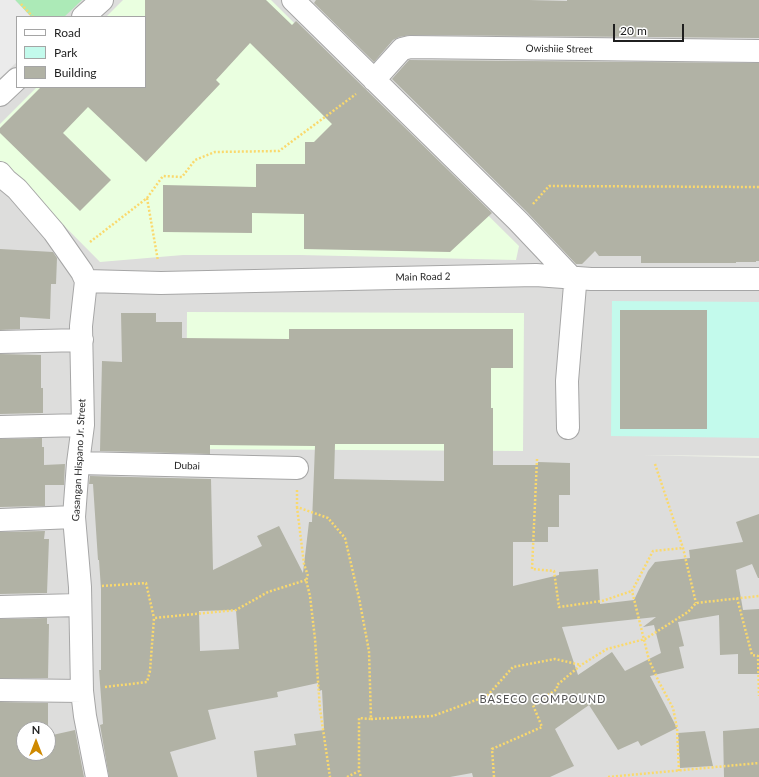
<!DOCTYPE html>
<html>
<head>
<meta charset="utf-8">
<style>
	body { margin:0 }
	#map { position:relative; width:759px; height:777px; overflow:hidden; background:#edf0e6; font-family:Lato,sans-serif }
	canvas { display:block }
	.legend { position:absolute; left:16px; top:16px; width:130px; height:72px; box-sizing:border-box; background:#fff; border:1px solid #a5a5a5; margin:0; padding:5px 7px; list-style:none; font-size:12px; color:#1f1f1f }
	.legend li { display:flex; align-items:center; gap:8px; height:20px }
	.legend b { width:20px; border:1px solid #a5a5a5 }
	.north { position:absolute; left:16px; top:721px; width:40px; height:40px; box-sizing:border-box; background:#fff; border:1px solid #a5a5a5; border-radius:50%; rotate:0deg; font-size:11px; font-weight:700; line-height:16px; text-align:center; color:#1f1f1f }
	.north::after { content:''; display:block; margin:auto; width:14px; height:18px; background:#cf8900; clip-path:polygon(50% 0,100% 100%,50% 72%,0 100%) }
	.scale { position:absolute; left:613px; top:24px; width:71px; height:18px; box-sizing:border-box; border:2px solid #1f1f1f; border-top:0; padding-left:5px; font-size:12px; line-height:14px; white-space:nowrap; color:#1f1f1f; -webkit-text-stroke:3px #fff; paint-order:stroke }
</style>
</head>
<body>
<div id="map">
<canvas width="759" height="777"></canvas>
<ul class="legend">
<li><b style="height:5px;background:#fff"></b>Road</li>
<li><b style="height:11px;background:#c3faec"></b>Park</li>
<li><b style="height:11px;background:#b1b2a5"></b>Building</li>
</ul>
<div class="north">N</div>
<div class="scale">20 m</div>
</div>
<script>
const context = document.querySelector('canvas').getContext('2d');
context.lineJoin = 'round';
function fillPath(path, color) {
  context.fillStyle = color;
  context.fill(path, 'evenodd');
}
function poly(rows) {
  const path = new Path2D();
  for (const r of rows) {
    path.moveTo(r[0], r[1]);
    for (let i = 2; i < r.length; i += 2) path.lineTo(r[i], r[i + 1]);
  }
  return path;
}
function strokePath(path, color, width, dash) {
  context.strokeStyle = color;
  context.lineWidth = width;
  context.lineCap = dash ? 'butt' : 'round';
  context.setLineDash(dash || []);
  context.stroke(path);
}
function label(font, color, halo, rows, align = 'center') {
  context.font = font + ' Lato,sans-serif';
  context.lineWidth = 3.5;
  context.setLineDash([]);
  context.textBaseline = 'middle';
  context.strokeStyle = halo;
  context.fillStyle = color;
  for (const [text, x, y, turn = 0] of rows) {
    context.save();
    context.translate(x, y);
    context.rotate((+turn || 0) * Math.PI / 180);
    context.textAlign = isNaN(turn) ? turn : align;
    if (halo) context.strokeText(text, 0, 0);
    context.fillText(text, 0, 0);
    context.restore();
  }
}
fillPath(poly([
	[0,0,759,0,759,456,643,455,759,458,759,777,0,777],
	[17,17,145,17,145,87,17,87],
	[24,729,48,729,48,753,24,753]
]), '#dddddc');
fillPath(poly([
	[123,0,271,0,519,246,516,260,300,255,183,255,100,262,0,161,0,124,37,87,145,87,145,17,106,17],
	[187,312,524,313,523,451,186,449]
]), '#eaffe0');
fillPath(poly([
	[15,0,82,0,64,17,31,17]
]), '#aceab7');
fillPath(poly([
	[612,301,759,302,759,438,611,436]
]), '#c3faec');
fillPath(poly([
	[0,0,15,0,31,17,17,17,17,62,0,78]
]), '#ebebeb');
fillPath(poly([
	[145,0,266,0,292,25,296,21,492,213,450,252,304,249,304,214,252,213,252,233,163,232,163,185,256,187,256,164,305,164,305,142,314,142,332,124,250,43,216,80,220,84,146,162,88,107,63,133,111,180,80,211,0,133,0,128,41,87,145,87],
	[316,0,529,0,567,1,567,0,759,0,759,38,410,35,399,37,393,40,374,62,314,3],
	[409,60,759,63,759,261,756,261,756,262,736,262,736,263,641,263,641,256,599,256,595,251,582,264,576,264,527,212,392,79],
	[0,249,53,252,57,258,56,284,51,284,50,319,20,317,20,329,0,330],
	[620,310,707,310,707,429,620,429],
	[121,313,156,313,156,322,182,322,182,338,289,339,289,329,513,329,513,368,491,368,491,408,493,408,493,465,538,465,538,462,570,463,570,495,559,495,559,527,548,527,548,542,513,542,513,586,559,575,559,572,598,569,600,604,634,600,648,571,655,562,690,558,689,550,743,542,736,522,759,514,759,578,758,578,752,564,736,570,743,610,759,609,759,674,738,674,738,654,720,655,719,615,678,622,684,646,679,647,684,668,650,676,677,728,641,746,638,741,618,750,589,705,555,729,574,766,550,777,473,777,472,773,450,777,257,777,254,751,296,745,294,734,324,730,322,690,319,691,318,683,277,692,278,697,208,710,216,739,170,752,178,777,109,777,100,725,103,724,99,670,101,670,101,589,99,560,98,560,93,484,89,484,90,476,211,479,213,570,262,546,257,536,279,526,303,573,309,522,312,522,315,446,210,445,210,454,100,451,102,361,122,362],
	[335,444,444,444,444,481,334,479],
	[236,610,239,649,200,651,199,611],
	[656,617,643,627,654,625,661,653,625,671,612,652,578,675,562,627],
	[0,354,41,355,41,388,43,388,43,413,0,414],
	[42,438,42,447,44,447,44,465,65,464,64,485,45,485,45,506,0,507,0,439],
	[45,531,44,539,49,539,47,593,0,594,0,532],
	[47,618,47,624,49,624,48,678,0,678,0,619],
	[0,702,48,703,48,736,75,730,84,777,0,777],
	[24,729,48,729,48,753,24,753],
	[759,728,759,777,724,777,723,731],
	[705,731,713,766,680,768,678,733]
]), '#b1b2a5');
const minor = poly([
	[293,0,518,221,572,278,575,285,567,381,568,428],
	[83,17,102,0],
	[374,80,402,49,410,47,759,51],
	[0,95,17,79],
	[0,173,6,180,17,189,54,232,82,272,86,281,81,326,83,425,78,463,74,517,80,587,82,691,85,716,97,777],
	[86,281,161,283,536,275,591,279,759,279],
	[0,342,82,340],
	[0,427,83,425],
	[78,463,297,468],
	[0,520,74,517],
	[0,607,79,605],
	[0,690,82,691]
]);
strokePath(minor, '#a6a6a6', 24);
strokePath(poly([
	[21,4,33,17],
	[147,198,158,261],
	[533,204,549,186,759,187],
	[90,242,147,198,163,176,182,177,195,160,215,152,279,151,356,94],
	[537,459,532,569,554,571,559,607,602,601,632,591],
	[655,464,683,548,696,603],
	[297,490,297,507,328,518,345,538,359,598,369,651,371,719,359,718,359,771,361,777],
	[297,507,304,564,308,576,306,580,310,596,315,639,320,709,330,777],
	[102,586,146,583,154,618],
	[737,598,752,655,758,656,759,696],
	[105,687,147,682,150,671,154,618,236,610,268,592,306,580],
	[371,719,433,716,487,696,513,667,555,659,581,665],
	[679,771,677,728,673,708,659,682,649,660,632,591,653,551,683,548],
	[347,777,359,771],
	[494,777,492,749,542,727,533,705,557,689,557,685,581,665,607,649,645,639,688,612,696,603,759,596],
	[608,777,759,763]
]), '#fad96d', 2.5, [2, 2]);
strokePath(minor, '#fff', 22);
label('10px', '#1f1f1f', '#fff', [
	["Owishiie Street",559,49,1],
	["Main Road 2",423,277,-1],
	["Gasangan Hispano Jr. Street",79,460,-87],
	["Dubai",187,466,1]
]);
context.letterSpacing = '1px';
label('11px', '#525252', '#fff', [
	["BASECO COMPOUND",543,699]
]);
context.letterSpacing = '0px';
</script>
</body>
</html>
